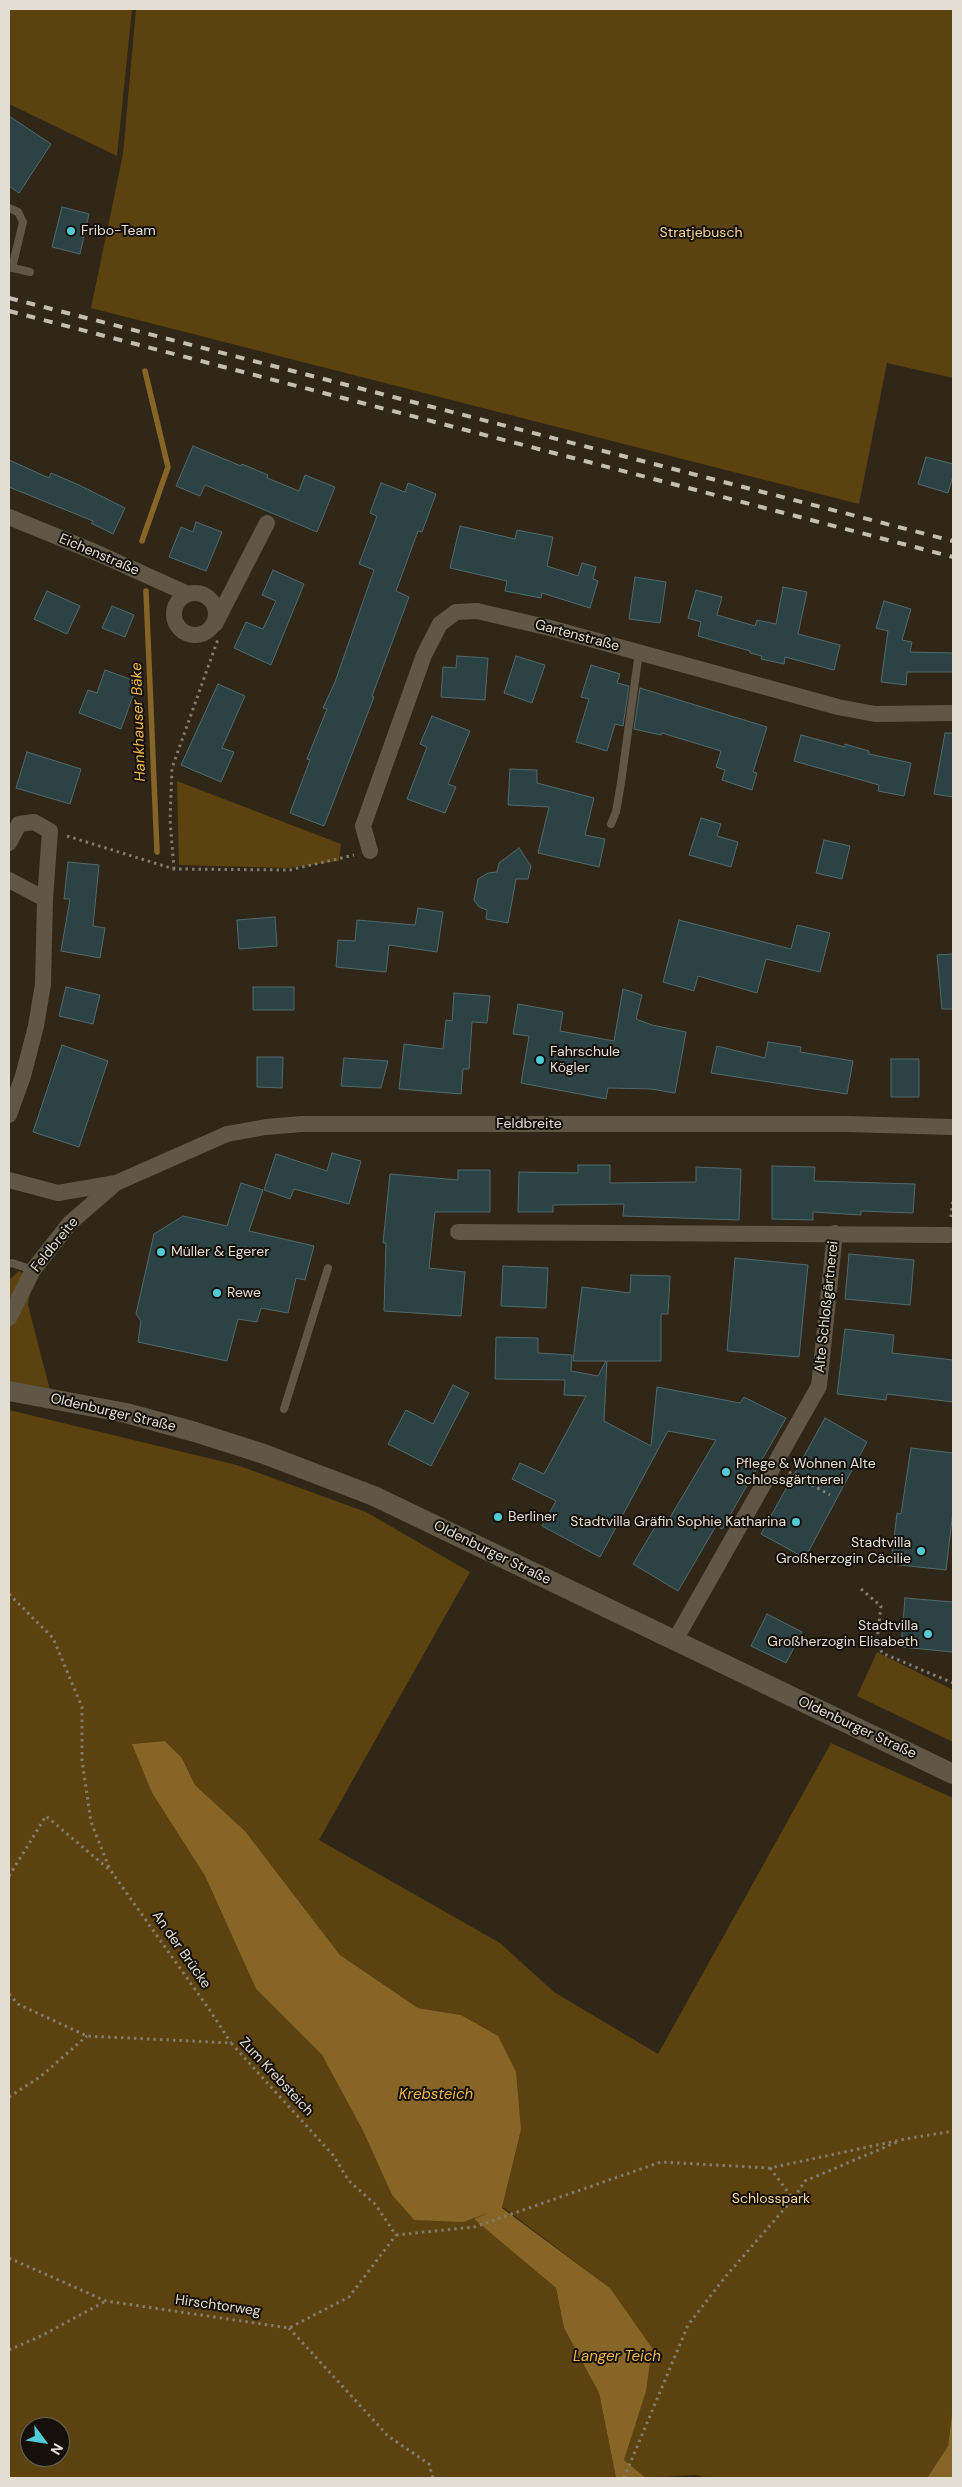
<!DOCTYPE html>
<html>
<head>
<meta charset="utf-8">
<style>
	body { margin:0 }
	#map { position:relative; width:962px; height:2487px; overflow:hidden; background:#302718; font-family:"DM Sans",sans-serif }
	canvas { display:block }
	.frame { position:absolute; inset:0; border:10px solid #e3ded4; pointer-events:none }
	.north { position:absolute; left:20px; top:2417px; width:50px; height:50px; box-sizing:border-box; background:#15110a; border:1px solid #67635b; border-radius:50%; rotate:121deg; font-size:14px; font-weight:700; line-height:20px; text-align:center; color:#e3ded4 }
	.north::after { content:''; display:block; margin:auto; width:18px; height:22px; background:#52cbd8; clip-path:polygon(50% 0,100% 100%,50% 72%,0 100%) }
</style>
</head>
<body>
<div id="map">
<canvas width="962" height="2487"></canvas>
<div class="frame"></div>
<div class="north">N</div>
</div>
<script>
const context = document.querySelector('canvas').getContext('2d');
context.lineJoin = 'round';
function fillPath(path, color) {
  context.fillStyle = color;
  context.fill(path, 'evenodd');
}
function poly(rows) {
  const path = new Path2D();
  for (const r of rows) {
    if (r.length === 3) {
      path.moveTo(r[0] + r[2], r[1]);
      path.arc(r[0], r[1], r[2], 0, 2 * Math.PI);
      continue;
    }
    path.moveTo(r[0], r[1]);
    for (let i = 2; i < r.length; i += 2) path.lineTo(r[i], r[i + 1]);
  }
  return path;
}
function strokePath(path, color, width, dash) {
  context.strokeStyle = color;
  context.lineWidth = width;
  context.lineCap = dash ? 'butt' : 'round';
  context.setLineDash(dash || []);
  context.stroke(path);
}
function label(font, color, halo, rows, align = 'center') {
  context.font = font + ' "DM Sans",sans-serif';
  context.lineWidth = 4;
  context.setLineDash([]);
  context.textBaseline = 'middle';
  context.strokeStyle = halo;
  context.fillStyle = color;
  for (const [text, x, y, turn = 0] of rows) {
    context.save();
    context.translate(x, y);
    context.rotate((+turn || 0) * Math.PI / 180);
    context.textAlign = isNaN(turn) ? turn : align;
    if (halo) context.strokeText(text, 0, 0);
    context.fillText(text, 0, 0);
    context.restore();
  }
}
fillPath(poly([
	[9,9,132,9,117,156,9,104],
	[136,9,953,9,953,378,887,363,859,504,91,308,123,154],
	[177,781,341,844,339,861,289,868,179,865],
	[33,1270,28,1305,52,1398,9,1391,9,1321],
	[19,1271,26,1274,9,1305,9,1280],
	[9,1410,237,1465,366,1512,470,1572,319,1840,500,1943,554,1992,658,2054,831,1743,953,1798,953,2404,948,2446,927,2478,709,2478,696,2475,646,2478,624,2460,629,2442,626,2312,610,2288,504,2208,475,2219,556,2288,564,2328,599,2393,616,2478,9,2478],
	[165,1741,182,1758,195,1785,245,1831,340,1955,418,2008,461,2015,521,2130,502,2208,414,2220,392,2195,363,2131,322,2055,256,1989,205,1876,152,1793,133,1744],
	[30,2427,60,2427,60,2457,30,2457],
	[877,1652,953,1690,953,1742,857,1696]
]), '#5b420e');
fillPath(poly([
	[165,1741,182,1758,195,1785,245,1831,340,1955,418,2008,461,2015,498,2036,516,2072,521,2130,502,2208,610,2288,652,2348,646,2391,624,2460,646,2478,616,2478,599,2393,564,2328,556,2288,474,2219,491,2212,463,2222,414,2220,392,2195,363,2131,322,2055,256,1989,205,1876,152,1793,132,1744],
	[953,2404,953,2478,927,2478,948,2446]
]), '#866526');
strokePath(poly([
	[142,541,168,467,145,371],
	[146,591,157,852]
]), '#866526', 5.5);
const building = poly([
	[9,116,51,144,19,193,9,186,9,116],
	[62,207,89,214,80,254,52,247,62,207],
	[193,446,241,466,242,464,268,475,267,478,299,491,305,475,335,487,317,532,205,485,200,496,176,486,193,446],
	[926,457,953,464,953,476,948,493,918,484,926,457],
	[9,460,49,478,51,473,79,485,125,508,113,534,91,523,93,521,9,487,9,460],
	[381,483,405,492,408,483,436,494,422,532,418,531,396,591,409,597,372,696,374,697,324,826,290,813,310,760,307,759,327,709,323,708,335,682,374,570,359,564,377,516,370,513,381,483],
	[196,522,222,532,206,571,169,557,181,527,193,532,196,522],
	[460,526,515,539,517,530,553,537,547,566,578,576,582,563,596,567,593,579,598,581,590,608,542,593,541,598,505,591,507,581,450,568,460,526],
	[273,570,304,584,271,665,234,648,246,622,263,629,276,601,262,595,273,570],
	[635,577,666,582,660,623,629,619,635,577],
	[783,587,807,592,798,634,840,645,834,670,785,657,784,664,761,659,762,656,750,653,750,651,698,636,701,622,688,618,696,590,722,597,717,615,755,626,757,620,776,624,783,587],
	[47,591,80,606,67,634,34,619,47,591],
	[884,601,911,609,902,640,912,642,910,652,953,653,953,672,907,672,906,685,881,682,888,631,876,628,884,601],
	[112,606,134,615,125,637,102,628,112,606],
	[457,656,488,658,485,700,441,697,443,667,456,668,457,656],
	[516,656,545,665,532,703,504,693,516,656],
	[591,665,620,674,617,683,629,686,623,726,615,724,607,751,576,742,589,699,581,697,591,665],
	[105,670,138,682,121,729,79,713,88,690,97,693,105,670],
	[218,684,245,696,222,748,234,752,221,782,181,765,218,684],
	[640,688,767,727,753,772,757,773,752,790,722,780,725,770,716,767,721,751,662,733,661,735,634,729,640,688],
	[432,716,470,731,448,784,456,787,445,813,407,799,427,747,420,744,432,716],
	[945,733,953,733,953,797,934,794,945,733],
	[801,735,845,747,845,744,869,751,869,754,911,763,904,796,878,791,879,785,794,761,801,735],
	[27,752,81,769,70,804,16,788,27,752],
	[510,769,537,770,537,783,594,798,585,835,605,839,599,867,538,853,549,807,508,805,510,769],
	[701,818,721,824,717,836,738,842,731,867,689,855,701,818],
	[824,840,850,846,842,879,816,873,824,840],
	[519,848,531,866,528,879,516,879,508,923,486,919,487,910,479,907,474,900,478,879,488,873,497,872,499,863,519,848],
	[68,862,99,865,93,926,105,928,100,958,61,951,70,899,64,899,68,862],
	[418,908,443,912,437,952,389,945,386,972,336,967,338,940,355,941,357,920,415,925,418,908],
	[275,917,277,946,239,949,237,920,275,917],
	[679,920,791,949,797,925,830,933,820,972,766,959,757,993,698,976,694,991,663,982,679,920],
	[953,954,953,1009,942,1009,937,955,953,954],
	[66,987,100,995,93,1024,59,1016,66,987],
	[253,987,294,987,294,1010,253,1010,253,987],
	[623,989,642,995,636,1019,652,1025,686,1032,675,1093,651,1089,608,1088,606,1099,521,1083,529,1036,513,1034,518,1004,563,1012,560,1031,614,1041,623,989],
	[454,993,490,996,487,1023,472,1022,469,1069,463,1069,461,1094,399,1089,404,1044,443,1049,446,1020,452,1021,454,993],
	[768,1042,801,1047,800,1052,853,1061,847,1094,711,1073,717,1046,765,1058,768,1042],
	[62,1045,108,1061,79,1147,33,1132,62,1045],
	[257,1057,283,1057,282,1088,257,1087,257,1057],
	[344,1058,388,1061,381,1088,341,1086,344,1058],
	[891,1059,919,1059,919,1097,891,1097,891,1059],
	[332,1153,361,1161,349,1204,294,1189,290,1199,264,1190,276,1154,327,1171,332,1153],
	[578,1165,610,1165,610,1183,696,1182,696,1167,741,1169,739,1220,623,1216,624,1204,553,1205,553,1212,518,1212,519,1172,578,1173,578,1165],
	[772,1166,815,1167,814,1181,915,1184,913,1213,861,1211,861,1215,813,1212,813,1220,772,1219,772,1166],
	[458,1170,490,1170,490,1212,435,1212,429,1268,465,1272,461,1316,384,1311,386,1243,383,1243,390,1174,458,1180,458,1170],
	[241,1183,263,1190,249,1231,314,1246,305,1280,296,1278,288,1313,261,1308,257,1322,238,1319,227,1361,138,1342,141,1321,136,1314,154,1234,183,1216,227,1226,241,1183],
	[849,1254,914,1260,910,1305,845,1299,849,1254],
	[735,1258,808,1265,799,1357,727,1351,735,1258],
	[503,1266,548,1268,546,1308,501,1306,503,1266],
	[631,1275,670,1276,668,1314,661,1314,661,1361,607,1361,604,1421,651,1446,657,1387,740,1403,744,1397,786,1418,722,1529,716,1526,678,1591,633,1564,658,1522,665,1526,716,1440,668,1431,600,1557,542,1526,556,1501,512,1479,520,1463,544,1474,586,1396,564,1395,565,1380,495,1379,496,1337,538,1338,538,1353,572,1355,571,1371,598,1376,606,1361,573,1361,582,1287,630,1293,631,1275],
	[845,1329,894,1335,892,1353,953,1360,953,1402,887,1394,886,1400,837,1394,845,1329],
	[453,1385,469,1393,431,1466,388,1444,406,1410,433,1424,453,1385],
	[825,1418,867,1442,805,1558,761,1534,825,1418],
	[911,1448,953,1453,953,1511,946,1570,891,1564,897,1513,901,1514,911,1448],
	[905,1598,953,1602,953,1652,901,1647,905,1598],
	[767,1614,802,1632,786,1663,751,1646,767,1614]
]);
fillPath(building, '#2c4346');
strokePath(building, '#51696c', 1);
strokePath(poly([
	[953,9,953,10],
	[67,836,174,869,290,870,354,855],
	[174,869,170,820,172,768,218,639],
	[951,1217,953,1198],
	[789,1472,830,1495],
	[861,1589,881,1606,877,1641,882,1653,953,1683],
	[9,1594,53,1638,82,1707,82,1760,91,1822,110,1870],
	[9,1876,46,1816,111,1871,209,2009,231,2043],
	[9,1994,18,2004,87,2036,231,2043,333,2155,349,2181,375,2204,396,2235],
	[9,2097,40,2077,87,2036],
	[770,2168,793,2199],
	[396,2235,474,2227,661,2162,770,2168,905,2139,953,2131],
	[9,2258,106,2301,289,2328,349,2297,396,2235],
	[289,2328,388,2436,429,2464,433,2478],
	[9,2350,41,2336,106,2301],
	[624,2478,688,2325,726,2276,793,2199,805,2181,897,2142]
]), '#817a6d', 3, [2.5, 4]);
strokePath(poly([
	[9,208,18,212,23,222,12,268],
	[9,267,30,272],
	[611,824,616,812,621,783,639,652],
	[9,1264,12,1263,33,1270],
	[284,1409,328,1268]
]), '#615747', 8);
strokePath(poly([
	[9,517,97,553,188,594],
	[195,614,21],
	[215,624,267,523],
	[9,843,19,824,34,822,50,831,45,899,43,984,36,1026,23,1076,9,1115],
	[370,851,363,826,424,655,440,624,456,612,477,611,550,628,838,707,875,714,953,713],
	[9,880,45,899],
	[9,1180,58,1193,116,1183,227,1134,266,1127,302,1124,846,1124,953,1127],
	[458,1232,949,1235],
	[9,1318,33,1270,70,1223,116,1183],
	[674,1642,819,1386,835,1233]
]), '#615747', 16);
strokePath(poly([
	[9,1391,126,1413,195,1432,264,1454,374,1496,953,1774]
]), '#615747', 20);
strokePath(poly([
	[9,298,953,541],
	[9,311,953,557]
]), '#c3bdb2', 4, [9, 9]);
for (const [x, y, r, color] of [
	[71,231,5,"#52cbd8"],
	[540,1060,5,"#52cbd8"],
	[161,1252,5,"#52cbd8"],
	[217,1293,5,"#52cbd8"],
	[726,1472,5,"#52cbd8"],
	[498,1517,5,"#52cbd8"],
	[796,1522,5,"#52cbd8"],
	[921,1551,5,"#52cbd8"],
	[928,1634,5,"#52cbd8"]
]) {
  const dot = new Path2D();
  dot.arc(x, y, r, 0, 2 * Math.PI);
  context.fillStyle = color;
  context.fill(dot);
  strokePath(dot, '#15110a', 2);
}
label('14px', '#e3ded4', '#15110a', [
	["Fribo-Team",81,231],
	["Fahrschule",550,1052],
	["Kögler",550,1068],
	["Müller & Egerer",171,1252],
	["Rewe",227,1293],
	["Pflege & Wohnen Alte",736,1464],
	["Schlossgärtnerei",736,1480],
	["Berliner",508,1517],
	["Stadtvilla Gräfin Sophie Katharina",786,1522,"right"],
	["Stadtvilla",911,1543,"right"],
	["Großherzogin Cäcilie",911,1559,"right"],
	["Stadtvilla",918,1626,"right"],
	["Großherzogin Elisabeth",918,1642,"right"]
], 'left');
label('14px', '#f8d599', '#15110a', [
	["Stratjebusch",701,233],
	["Schlosspark",771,2199]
]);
label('14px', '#e3ded4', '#15110a', [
	["Eichenstraße",99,555,23],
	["Gartenstraße",577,636,15],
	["Feldbreite",529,1124],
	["Feldbreite",55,1245,-51],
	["Alte Schloßgärtnerei",827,1307,-84],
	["Oldenburger Straße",113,1413,13],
	["Oldenburger Straße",492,1553,26],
	["Oldenburger Straße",857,1728,25],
	["An der Brücke",181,1950,55],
	["Zum Krebsteich",276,2077,47],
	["Hirschtorweg",218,2306,8]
]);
label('italic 15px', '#f3b948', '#15110a', [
	["Hankhauser Bäke",139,722,-92],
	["Krebsteich",436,2095],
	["Langer Teich",617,2357]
]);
</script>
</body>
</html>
